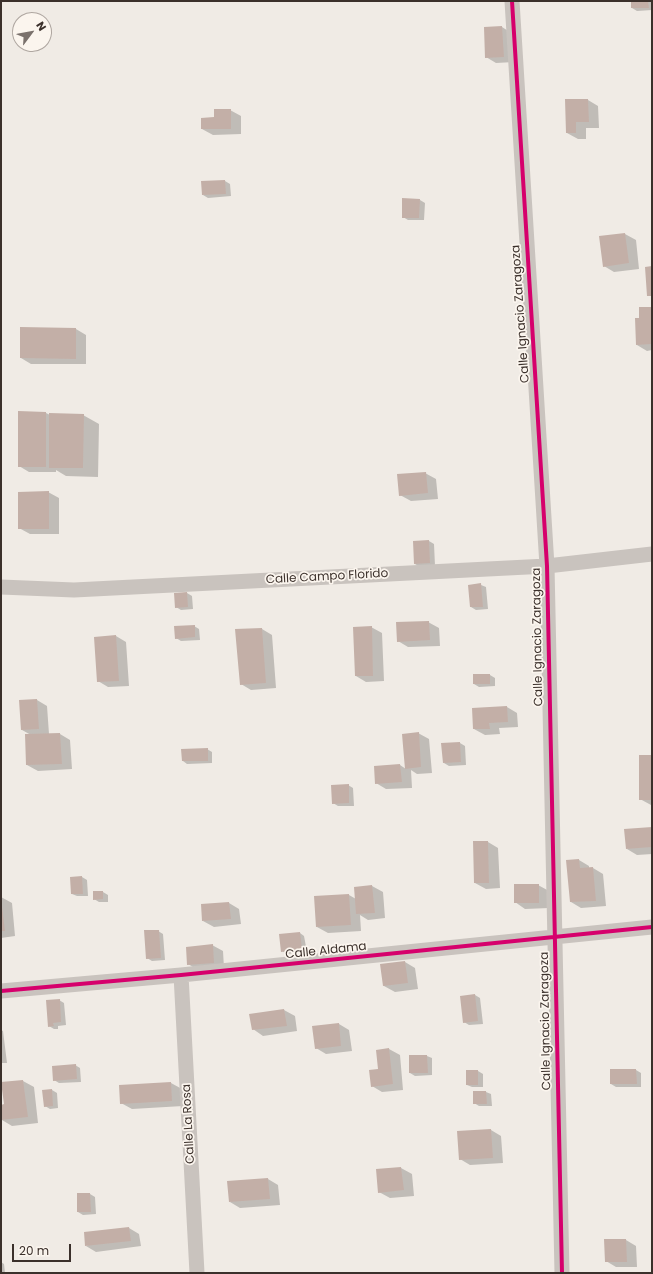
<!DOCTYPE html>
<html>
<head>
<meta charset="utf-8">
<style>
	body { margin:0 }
	#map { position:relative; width:653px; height:1274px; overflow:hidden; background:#f0ebe5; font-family:Poppins,sans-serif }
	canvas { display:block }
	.frame { position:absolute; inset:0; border:2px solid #3b302b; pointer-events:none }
	.north { position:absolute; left:12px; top:12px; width:40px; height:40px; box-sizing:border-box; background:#fbf5ee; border:1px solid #aea6a0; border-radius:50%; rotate:58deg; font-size:11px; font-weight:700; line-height:16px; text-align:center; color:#3b302b }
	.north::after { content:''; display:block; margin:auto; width:14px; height:18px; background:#7a716c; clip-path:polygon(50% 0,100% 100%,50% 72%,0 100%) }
	.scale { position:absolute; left:12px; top:1244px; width:59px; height:18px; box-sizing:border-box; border:2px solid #3b302b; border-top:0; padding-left:5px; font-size:12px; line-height:14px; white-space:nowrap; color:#3b302b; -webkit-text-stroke:3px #fbf5ee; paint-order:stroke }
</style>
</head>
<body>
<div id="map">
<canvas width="653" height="1274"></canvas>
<div class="frame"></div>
<div class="north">N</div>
<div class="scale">20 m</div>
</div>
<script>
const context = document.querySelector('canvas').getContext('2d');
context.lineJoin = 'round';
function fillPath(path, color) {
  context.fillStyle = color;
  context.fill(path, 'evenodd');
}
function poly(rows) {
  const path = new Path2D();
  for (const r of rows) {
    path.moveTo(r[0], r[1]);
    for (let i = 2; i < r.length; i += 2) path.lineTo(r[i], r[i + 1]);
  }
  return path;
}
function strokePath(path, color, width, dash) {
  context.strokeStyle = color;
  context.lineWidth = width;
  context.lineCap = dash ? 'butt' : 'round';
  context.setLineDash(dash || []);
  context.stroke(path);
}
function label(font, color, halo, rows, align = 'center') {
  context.font = font + ' Poppins,sans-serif';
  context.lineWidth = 3.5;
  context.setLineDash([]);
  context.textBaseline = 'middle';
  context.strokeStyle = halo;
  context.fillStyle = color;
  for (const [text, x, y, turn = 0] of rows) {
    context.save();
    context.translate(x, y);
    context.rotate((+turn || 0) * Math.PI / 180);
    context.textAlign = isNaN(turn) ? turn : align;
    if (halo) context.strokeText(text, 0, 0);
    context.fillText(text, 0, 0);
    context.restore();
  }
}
fillPath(poly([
	[632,1,652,1,652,10,637,11,632,8],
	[502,27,513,34,514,62,496,63,486,57,485,28],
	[588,100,598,106,599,128,586,128,586,139,578,139,567,133],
	[230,110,241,116,241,134,213,135,202,129,215,118],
	[225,181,230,184,231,196,208,198,203,195],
	[420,200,425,203,424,220,408,220,403,217],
	[625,234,636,240,639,269,614,272,604,266],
	[652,308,652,350,647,351,637,345],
	[76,329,86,335,86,364,31,364,21,358],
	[46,413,50,415,83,415,99,424,98,477,66,476,56,470,56,472,29,472,19,466],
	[425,473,436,479,438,499,411,501,400,495],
	[48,492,59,498,59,534,30,534,19,528],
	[429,541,434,544,435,566,420,567,415,564,414,542],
	[481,585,486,587,488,609,476,610,471,607],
	[187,593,192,596,193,609,181,610,176,607,175,594],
	[428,622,439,628,440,646,408,647,398,641],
	[194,626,199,629,200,640,181,641,176,638],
	[371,627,382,633,384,681,366,682,356,676],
	[262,629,272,635,276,688,251,690,241,684],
	[116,636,126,642,129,686,108,687,98,681],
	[490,675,495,678,495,686,479,687,474,684],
	[37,700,47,706,49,734,60,734,70,740,72,769,38,771,27,765,31,735,22,730],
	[507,707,517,713,518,727,499,728,500,734,485,735,474,729],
	[418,733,429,739,432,773,417,774,411,770,412,788,386,789,376,783,375,767,400,765,406,769,403,735],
	[460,743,465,746,466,765,449,766,444,763],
	[207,749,212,752,212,763,187,764,183,761],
	[652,756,652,805,651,805,640,799],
	[348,785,353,788,354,806,338,806,333,803],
	[652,828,652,854,637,855,627,849],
	[474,842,488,842,498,848,500,888,486,889,475,883],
	[579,860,589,866,589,868,593,868,603,874,606,906,581,908,571,902],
	[82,877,87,880,88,896,77,896,72,894,71,878],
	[538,885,549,891,549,908,525,909,515,902],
	[372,886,383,892,385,918,368,920,360,915,361,931,328,933,317,927,349,895,356,899,355,888],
	[94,892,103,892,108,895,108,902,99,902,94,899],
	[1,897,12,903,15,936,1,938],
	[229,903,239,909,241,924,214,927,203,921],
	[158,931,163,934,165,960,152,961,147,958],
	[300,933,304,936,307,952,287,954,282,951],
	[212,945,223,951,224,968,198,970,188,964],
	[405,962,415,968,418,989,395,992,384,986,382,965],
	[475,995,480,998,483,1024,469,1025,464,1022,461,997],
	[59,1000,64,1003,66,1025,58,1026,58,1029,54,1029,49,1026],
	[284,1010,295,1016,297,1031,263,1036,253,1029,250,1015],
	[339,1024,349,1030,352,1051,326,1054,316,1048],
	[1,1030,3,1031,7,1063,1,1063],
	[389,1049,400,1055,403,1090,382,1092,372,1086,379,1070,377,1051],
	[427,1056,432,1058,432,1075,415,1076,410,1073],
	[75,1065,80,1068,81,1082,59,1083,54,1080],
	[611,1070,636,1070,641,1073,641,1087,616,1087,611,1084],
	[478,1071,483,1074,483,1087,472,1087,467,1085],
	[23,1081,34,1087,38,1123,12,1126,2,1120,1,1106,5,1105,2,1083],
	[171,1083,182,1089,183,1106,132,1109,121,1103,120,1086],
	[52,1090,57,1093,58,1108,50,1109,45,1106],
	[474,1092,486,1092,491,1094,492,1106,479,1106,474,1103],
	[491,1130,501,1136,503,1163,470,1165,460,1159],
	[401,1168,412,1174,414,1196,390,1198,379,1192,377,1170],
	[268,1179,278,1185,280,1205,240,1208,230,1202],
	[90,1194,95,1197,96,1214,83,1215,78,1212],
	[129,1228,139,1234,141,1246,96,1252,86,1246],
	[626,1240,636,1246,637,1267,616,1267,606,1261],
	[1,1262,4,1264,5,1273,1,1273]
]), '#0003');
fillPath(poly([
	[631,1,648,1,649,8,631,8],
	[502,26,504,57,485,58,484,27],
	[565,99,588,99,589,122,576,122,576,133,566,133],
	[214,109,231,109,231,129,201,129,201,118,214,117],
	[225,180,226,194,202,195,201,181],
	[402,198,420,199,419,218,402,218],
	[625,233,629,263,603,267,599,236],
	[652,266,652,296,647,296,645,267],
	[639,307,652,307,652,344,636,345,635,318,639,318],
	[20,327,76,328,76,359,20,358],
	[18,411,46,412,46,467,18,467],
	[49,413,84,414,83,468,49,468],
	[426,472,428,493,399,496,397,474],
	[49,491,49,529,18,529,18,492],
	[429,540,430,563,414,564,413,541],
	[481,583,483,607,470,607,468,585],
	[187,592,188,607,175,608,174,593],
	[429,621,430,640,397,642,396,622],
	[195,625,195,637,175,639,174,626],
	[372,626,373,676,355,676,353,627],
	[262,628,266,683,240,685,235,629],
	[116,635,119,681,97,682,94,637],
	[473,674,490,674,490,684,473,684],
	[37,699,39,729,21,730,19,700],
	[507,706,508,722,489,723,490,729,473,729,472,708],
	[419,732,421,767,405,769,402,734],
	[60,733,62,764,26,765,25,734],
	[460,742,461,762,443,763,441,743],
	[208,748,208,761,182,761,181,749],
	[639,755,652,755,652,800,639,800],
	[400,764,402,782,375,784,374,766],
	[349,784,349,803,332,804,331,785],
	[652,827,652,847,626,849,624,829],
	[473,841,488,841,489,883,474,883],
	[579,859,580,868,593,867,596,901,570,902,566,860],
	[82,876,83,894,71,894,70,877],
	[514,884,539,884,539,903,514,903],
	[372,885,375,913,356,914,354,887],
	[93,891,103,891,103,899,93,900],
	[349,894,351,925,316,927,314,896],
	[1,898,5,931,1,931],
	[229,902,231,919,202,921,201,904],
	[144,930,159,930,161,958,146,959],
	[300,932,302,949,281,952,279,934],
	[213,944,214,963,187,965,186,947],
	[405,961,408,983,383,986,380,964],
	[475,994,478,1021,463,1023,460,996],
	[60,999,61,1022,53,1023,54,1026,48,1027,46,1000],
	[284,1009,287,1026,252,1030,249,1014],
	[339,1023,341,1046,315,1049,312,1026],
	[389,1048,393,1084,371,1087,369,1070,378,1069,376,1050],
	[409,1055,427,1055,428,1073,409,1073],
	[76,1064,77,1079,53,1081,52,1066],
	[610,1069,636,1069,637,1084,610,1084],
	[466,1070,478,1070,478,1085,466,1085],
	[23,1080,28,1117,1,1120,1,1105,4,1104,1,1082],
	[171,1082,172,1101,120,1104,119,1085],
	[52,1089,53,1106,44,1107,42,1090],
	[473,1091,486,1091,487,1104,473,1104],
	[491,1129,493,1158,459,1160,457,1131],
	[401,1167,404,1190,378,1193,376,1169],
	[268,1178,270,1199,229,1202,227,1181],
	[77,1193,90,1193,91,1212,77,1212],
	[129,1227,131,1241,85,1246,84,1232],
	[604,1239,626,1239,627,1262,605,1262]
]), '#c3afa7');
strokePath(poly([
	[512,1,547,566,562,1273],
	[1,587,74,590,547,566,652,554],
	[181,975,197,1273],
	[1,991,181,975,652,927]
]), '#c9c3be', 15);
strokePath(poly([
	[512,1,547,566,562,1273],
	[1,991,181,975,652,927]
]), '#d6006c', 4);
label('12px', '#3b302b', '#fbf5ee', [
	["Calle Ignacio Zaragoza",521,314,-94],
	["Calle Campo Florido",327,577,-3],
	["Calle Ignacio Zaragoza",538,637,-91],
	["Calle Aldama",326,951,-6],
	["Calle Ignacio Zaragoza",546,1021,-91],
	["Calle La Rosa",189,1124,-93]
]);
</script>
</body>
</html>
